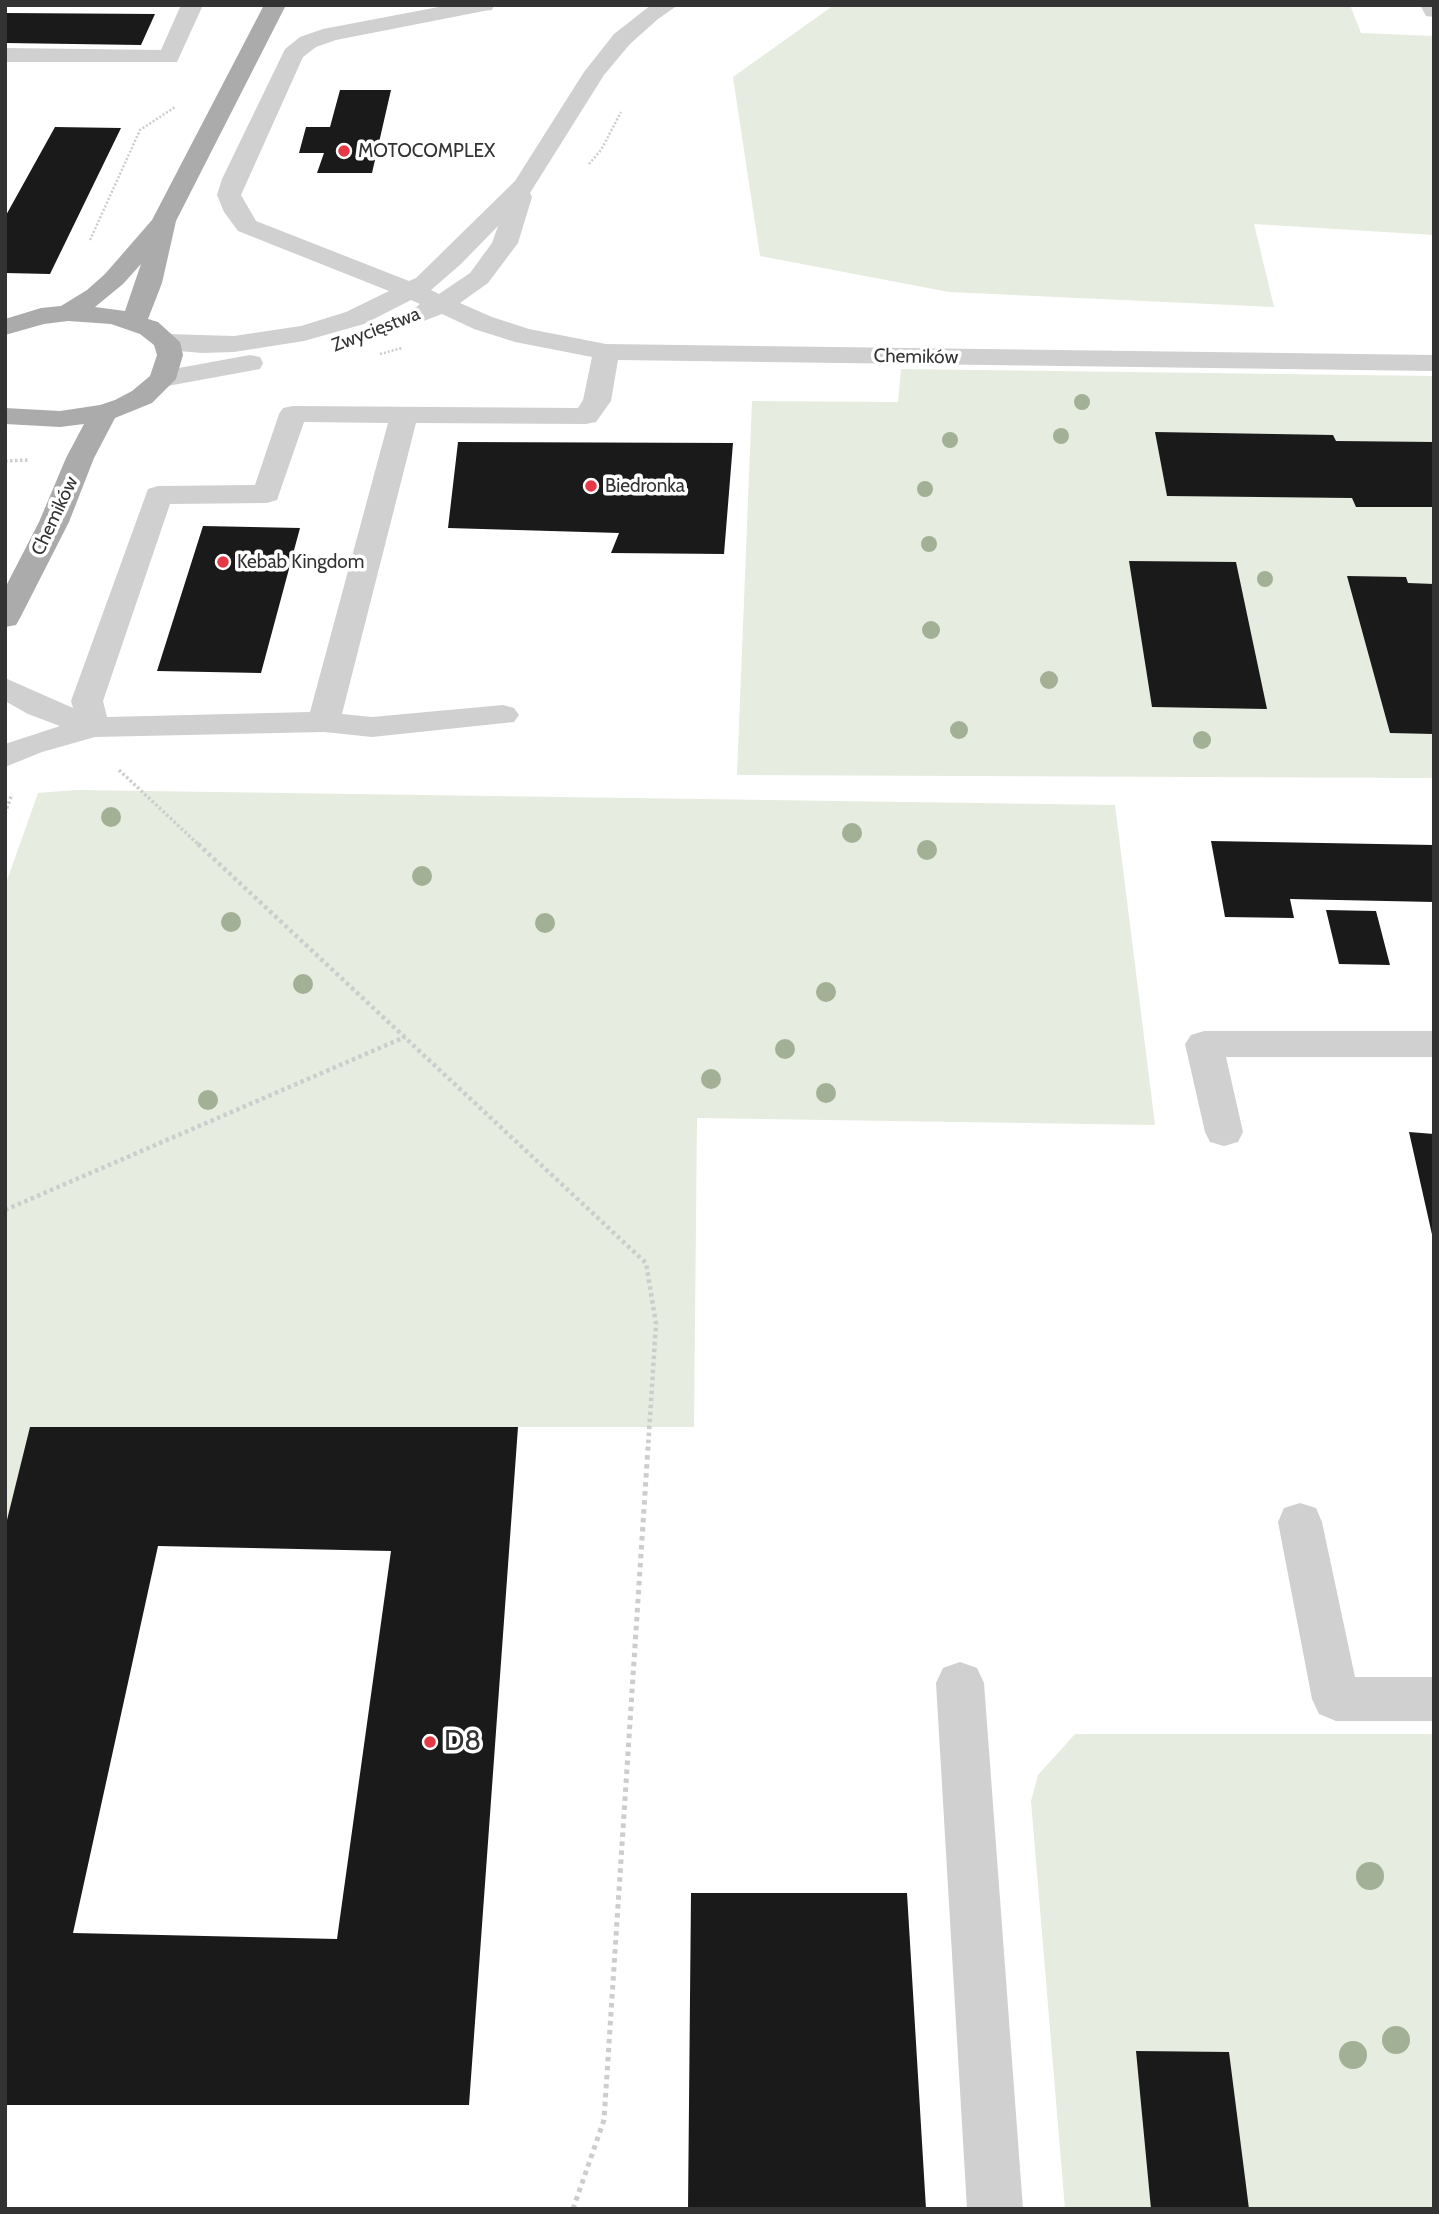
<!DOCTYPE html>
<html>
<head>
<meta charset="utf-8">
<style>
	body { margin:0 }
	#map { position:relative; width:1439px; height:2214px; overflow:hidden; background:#fff; font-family:Cabin,sans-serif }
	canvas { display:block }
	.frame { position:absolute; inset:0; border:7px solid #333; pointer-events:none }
</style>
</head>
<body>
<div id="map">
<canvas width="1439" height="2214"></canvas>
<div class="frame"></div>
</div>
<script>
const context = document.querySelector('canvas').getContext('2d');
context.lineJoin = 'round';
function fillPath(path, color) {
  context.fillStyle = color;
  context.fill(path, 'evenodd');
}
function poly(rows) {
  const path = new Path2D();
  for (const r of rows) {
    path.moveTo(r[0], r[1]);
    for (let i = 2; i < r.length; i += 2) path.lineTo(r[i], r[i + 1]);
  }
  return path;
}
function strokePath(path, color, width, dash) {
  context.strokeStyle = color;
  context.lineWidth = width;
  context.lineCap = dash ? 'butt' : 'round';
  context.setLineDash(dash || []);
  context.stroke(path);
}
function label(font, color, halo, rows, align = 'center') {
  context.font = font + ' Cabin,sans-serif';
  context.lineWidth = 7;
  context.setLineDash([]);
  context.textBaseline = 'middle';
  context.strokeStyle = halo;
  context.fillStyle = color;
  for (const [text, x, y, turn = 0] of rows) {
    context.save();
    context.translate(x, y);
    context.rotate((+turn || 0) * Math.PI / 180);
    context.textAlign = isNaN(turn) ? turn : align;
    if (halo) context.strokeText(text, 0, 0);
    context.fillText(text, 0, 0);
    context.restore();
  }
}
fillPath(poly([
	[834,5,1350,5,1361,33,1434,36,1434,235,1254,224,1274,307,949,292,760,256,733,77],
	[901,369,1434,376,1434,778,737,775,752,401,898,402],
	[76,790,1115,805,1155,1125,697,1118,694,1427,31,1427,5,1528,5,886,38,793],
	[1075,1734,1434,1734,1434,2209,1065,2209,1031,1801,1038,1775]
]), '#e6ecdf');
fillPath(poly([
	[5,13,155,14,141,45,5,43],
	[340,90,391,90,372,173,317,173,324,153,299,153,306,127,330,127],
	[55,127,121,128,50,274,5,273,5,217],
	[1155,432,1333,435,1336,441,1434,442,1434,507,1356,507,1352,498,1167,496],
	[458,442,733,443,724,554,611,553,619,533,448,528],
	[203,526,300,528,261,673,157,671],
	[1129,561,1236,562,1267,709,1152,707],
	[1347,576,1406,577,1408,583,1434,584,1434,734,1390,733],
	[1211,841,1434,845,1434,902,1290,899,1294,918,1225,917],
	[1326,910,1376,911,1390,965,1339,964],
	[1409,1132,1434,1134,1434,1239,1433,1239],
	[30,1427,518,1427,469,2105,5,2105,5,1528],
	[158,1546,391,1551,337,1939,73,1933],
	[691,1893,907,1893,926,2209,688,2209],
	[1136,2051,1229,2052,1249,2209,1151,2209]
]), '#1a1a1a');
strokePath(poly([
	[589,164,601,150,621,112],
	[90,240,140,130,175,107],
	[380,354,402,348]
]), '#cdcdcd', 2.5, [2, 2]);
strokePath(poly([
	[5,461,28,460],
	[119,770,200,846],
	[5,813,12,794]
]), '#cdcdcd', 3.5, [2.5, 2.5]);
strokePath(poly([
	[198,844,646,1263,656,1324,648,1448],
	[5,1210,405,1037]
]), '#cdcdcd', 4.5, [3.5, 3.5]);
strokePath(poly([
	[573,2209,604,2120,648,1447]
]), '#cdcdcd', 5, [4.5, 4.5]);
fillPath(poly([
	[181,5,203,5,177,62,5,62,5,48,161,50,181,5],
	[449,5,494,5,492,10,484,11,336,40,316,47,303,57,241,195,256,221,409,281,416,278,515,181,584,72,614,34,651,5,678,5,658,19,630,44,604,75,530,193,532,197,518,243,488,283,460,303,492,317,529,329,606,344,1434,355,1434,371,618,360,611,401,596,422,586,424,416,423,342,714,372,717,503,705,514,708,519,715,514,722,372,737,324,732,95,737,42,752,5,767,5,744,60,726,28,714,5,701,5,678,73,708,71,701,148,489,158,486,255,485,279,414,283,408,293,406,578,408,583,400,592,357,515,342,474,329,442,314,421,322,412,320,408,314,420,304,411,300,364,324,304,341,234,352,202,353,167,350,158,348,154,342,158,336,167,334,234,336,301,326,346,312,389,291,238,231,224,212,217,195,222,179,285,49,300,37,323,29,449,5],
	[498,226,492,243,470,273,439,294,431,290,461,264,498,226],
	[304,422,388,423,310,712,107,717,103,701,170,504,267,503,277,500,304,422],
	[1420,5,1434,5,1434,17,1426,16,1420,5],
	[250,355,260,357,263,363,260,369,162,387,152,385,148,379,152,373,162,371,250,355],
	[1204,1031,1434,1031,1434,1057,1226,1057,1243,1132,1238,1142,1224,1146,1210,1142,1205,1132,1185,1044,1191,1035,1204,1031],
	[1300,1503,1316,1508,1322,1522,1355,1677,1434,1677,1434,1721,1336,1721,1319,1714,1312,1699,1278,1522,1284,1508,1300,1503],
	[960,1662,977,1668,984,1683,1023,2209,967,2209,936,1683,943,1668,960,1662]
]), '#d0d0d0');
fillPath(poly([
	[264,5,286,5,176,221,162,283,148,319,158,322,180,342,183,355,176,379,152,403,115,418,94,458,69,522,20,618,16,625,5,627,5,588,39,522,66,458,84,424,60,427,5,424,5,408,60,411,100,405,115,400,132,391,150,376,157,355,154,345,140,334,111,324,68,321,44,324,5,335,5,319,41,308,61,306,87,290,105,274,152,220,264,5],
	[141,264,125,311,95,307,123,284,141,264]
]), '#ababab');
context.fillStyle = '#a2b095';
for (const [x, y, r] of [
	[1082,402,8],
	[1061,436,8],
	[950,440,8],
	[925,489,8],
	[929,544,8],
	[1265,579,8],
	[931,630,9],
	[1049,680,9],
	[959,730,9],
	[1202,740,9],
	[111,817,10],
	[852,833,10],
	[927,850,10],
	[422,876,10],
	[231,922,10],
	[545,923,10],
	[303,984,10],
	[826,992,10],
	[785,1049,10],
	[711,1079,10],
	[826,1093,10],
	[208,1100,10],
	[1370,1876,14],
	[1396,2040,14],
	[1353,2055,14]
]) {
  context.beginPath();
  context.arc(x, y, r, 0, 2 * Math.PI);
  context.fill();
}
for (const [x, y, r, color] of [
	[344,151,7,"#e63946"],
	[591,486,7,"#e63946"],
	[223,562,7,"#e63946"],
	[430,1742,7,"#e63946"]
]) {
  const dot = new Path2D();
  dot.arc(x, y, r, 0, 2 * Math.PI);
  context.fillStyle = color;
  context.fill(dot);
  strokePath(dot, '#fff', 2.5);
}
label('19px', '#333', '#fff', [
	["MOTOCOMPLEX",358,151],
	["Biedronka",605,486],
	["Kebab Kingdom",237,562]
], 'left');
label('19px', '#333', '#fff', [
	["Zwycięstwa",376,330,-21],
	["Chemików",916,357,1],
	["Chemików",55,516,-65]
]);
label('28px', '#333', '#fff', [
	["D8",444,1742]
], 'left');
</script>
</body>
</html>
